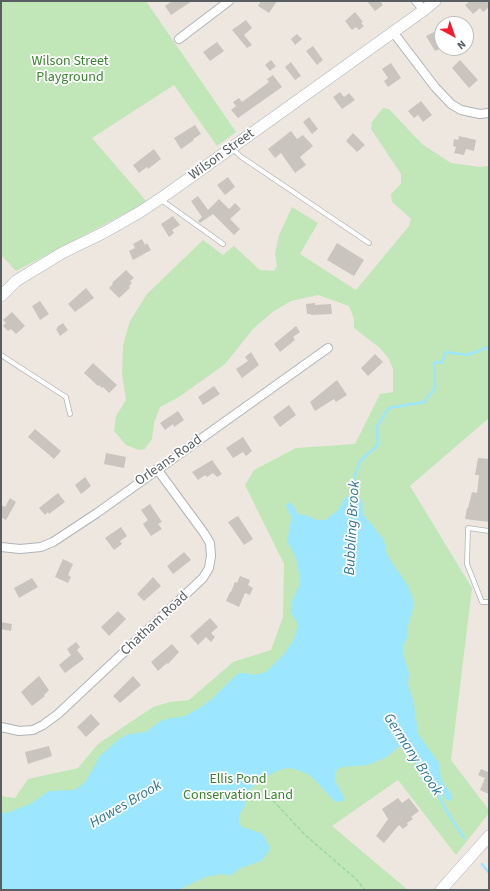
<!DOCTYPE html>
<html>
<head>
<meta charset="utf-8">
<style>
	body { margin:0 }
	#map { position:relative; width:490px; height:891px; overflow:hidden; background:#ede7df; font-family:"Source Sans 3",sans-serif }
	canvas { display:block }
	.frame { position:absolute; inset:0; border:2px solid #585e61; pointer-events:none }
	.north { position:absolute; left:434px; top:16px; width:40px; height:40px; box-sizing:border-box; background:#fff; border:1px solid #bcbfc0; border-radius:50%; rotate:140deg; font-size:11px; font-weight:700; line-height:16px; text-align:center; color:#585e61 }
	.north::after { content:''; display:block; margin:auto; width:14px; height:18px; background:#f61b33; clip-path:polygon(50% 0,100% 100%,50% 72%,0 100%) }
</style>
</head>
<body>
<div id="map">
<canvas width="490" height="891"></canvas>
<div class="frame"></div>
<div class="north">N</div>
</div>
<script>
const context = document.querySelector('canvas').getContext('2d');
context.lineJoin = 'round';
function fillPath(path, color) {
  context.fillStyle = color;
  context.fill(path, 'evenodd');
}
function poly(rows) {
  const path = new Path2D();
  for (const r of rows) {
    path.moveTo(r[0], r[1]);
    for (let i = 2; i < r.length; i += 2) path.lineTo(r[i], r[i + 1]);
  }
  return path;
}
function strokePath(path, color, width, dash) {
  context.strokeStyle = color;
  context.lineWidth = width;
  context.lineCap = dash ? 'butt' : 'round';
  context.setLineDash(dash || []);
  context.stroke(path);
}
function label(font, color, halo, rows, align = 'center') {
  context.font = font + ' "Source Sans 3",sans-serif';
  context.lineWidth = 3.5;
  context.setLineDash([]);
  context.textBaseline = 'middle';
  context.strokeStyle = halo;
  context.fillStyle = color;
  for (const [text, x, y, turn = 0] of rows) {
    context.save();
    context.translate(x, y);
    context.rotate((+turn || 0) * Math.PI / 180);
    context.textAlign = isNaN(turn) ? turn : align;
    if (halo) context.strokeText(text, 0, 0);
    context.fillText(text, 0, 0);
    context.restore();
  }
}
fillPath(poly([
	[1,1,146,1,236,132,217,146,174,85,92,138,147,202,16,271,1,255],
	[383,108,389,109,422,144,451,163,480,167,489,166,489,418,410,486,472,588,451,760,489,810,489,813,456,855,398,780,332,826,408,890,1,890,1,796,15,798,28,779,78,768,98,744,153,707,170,702,189,700,233,662,271,650,283,617,284,564,245,485,254,470,296,448,355,444,380,394,393,392,393,369,389,359,380,348,354,328,354,319,349,306,318,295,291,301,274,311,254,328,225,364,179,397,160,407,154,423,152,439,145,449,139,450,126,445,114,431,116,416,126,400,122,374,123,345,130,321,147,294,203,240,223,255,234,246,260,270,274,271,277,266,275,254,279,235,292,207,318,223,300,254,356,290,409,226,411,219,392,202,391,194,401,184,401,174,371,129,372,122]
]), '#c1e7b8');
fillPath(poly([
	[353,494,360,498,362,501,363,514,384,540,387,555,408,586,413,600,413,608,408,626,407,638,403,646,403,654,409,673,408,684,414,704,418,734,439,763,441,780,450,792,452,797,452,800,449,801,446,799,437,786,422,777,410,755,402,747,398,747,387,757,368,765,342,767,338,769,335,773,335,779,337,785,344,797,344,800,341,802,334,801,314,779,307,774,295,769,287,768,277,771,261,780,248,791,245,796,245,806,239,815,239,823,242,827,258,832,263,835,270,847,268,853,261,861,241,868,230,876,221,874,206,877,178,890,1,890,1,813,10,812,32,803,46,793,50,791,73,790,78,788,86,781,100,756,119,739,129,734,146,732,161,721,166,719,185,716,201,707,214,697,231,680,239,673,245,673,255,675,266,672,284,654,293,641,298,625,291,612,291,608,292,601,299,586,300,579,296,558,287,541,291,520,291,516,286,506,289,502,292,504,298,514,309,516,316,520,325,520,338,510,345,498]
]), '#9ce7ff');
strokePath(poly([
	[353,496,355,476,360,461,378,445,377,426,389,408,424,402,435,388,434,363,442,362,446,352,467,355,479,351,489,346],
	[431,780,447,812,464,838],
	[482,864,489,873]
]), '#9ce7ff', 2.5);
fillPath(poly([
	[172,1,192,1,171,15,165,6],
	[261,1,277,1,269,13,258,6],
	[367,1,380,1,383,5,375,11],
	[470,1,488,1,487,2,489,4,489,7,483,12,480,8,473,14,465,5],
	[355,12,363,22,361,23,364,26,359,30,356,27,352,30,345,21],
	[246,20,252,28,244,35,252,45,247,48,232,30],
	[436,31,442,42,442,48,435,51,426,36],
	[297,34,302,39,295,45,291,39],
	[217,42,224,51,210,61,203,52],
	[313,46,323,60,317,65,306,51],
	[271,60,276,66,270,71,265,65],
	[460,60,478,80,469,88,452,68],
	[291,62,301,76,295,80,285,67],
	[391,63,401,78,388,87,384,81,388,78,382,69],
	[273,75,282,87,238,118,231,110,236,106,233,102,239,98,242,102,269,82,267,79],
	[340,92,344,97,349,93,355,100,342,109,333,97],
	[421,101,432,115,423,122,418,115,414,118,408,111],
	[309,117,318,129,312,134,303,122],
	[195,125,201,134,193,139,194,140,181,149,174,138],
	[291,131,297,139,303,135,313,146,300,157,306,165,295,173,281,153,275,158,268,149],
	[353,133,365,145,357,152,346,141],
	[459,136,476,140,474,151,466,149,464,155,454,153,456,147,453,146,454,139,458,140],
	[154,149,161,159,148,169,147,167,139,173,133,165],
	[228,177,235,187,225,195,217,185],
	[198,196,208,210,219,199,229,209,235,203,241,209,230,219,240,229,234,235,213,214,200,223,198,221,202,217,191,201],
	[173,216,180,225,172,230,174,233,169,237,161,224],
	[142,239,145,245,147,243,151,250,133,260,129,251,135,248,133,244],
	[337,243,364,260,354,276,327,260],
	[126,270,134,278,130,281,132,283,129,286,130,288,119,298,109,288,113,284,112,283],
	[86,288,94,298,75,312,68,304],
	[40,301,49,314,40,320,32,306],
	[315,303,315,305,331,304,332,314,311,315,311,314,307,314,306,304],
	[12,312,25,326,16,334,11,329,8,331,3,326,6,323,3,320],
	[63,323,68,330,60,336,56,329,58,328,57,327],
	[296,326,300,332,293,337,295,340,280,352,274,344],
	[251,352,259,365,242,378,236,369,248,361,245,357],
	[375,354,383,362,368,376,361,368],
	[93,363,117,385,109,393,103,387,102,388,99,385,98,386,84,373],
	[337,380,347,395,336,402,334,399,315,411,310,402],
	[214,386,220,394,203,405,198,397],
	[289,405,296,415,280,427,273,417],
	[178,411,184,420,174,427,173,424,165,430,160,423],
	[35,429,61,451,54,459,28,437],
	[243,437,252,451,246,456,243,452,233,458,226,448],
	[106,453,126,457,124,468,104,464],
	[478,458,489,459,489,522,465,519,467,508,468,508,472,492,477,493,479,475,475,475],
	[212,460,222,474,217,477,213,473,207,477,205,475,198,480,192,472],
	[85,477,91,486,81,494,75,485],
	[58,493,65,502,49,514,48,512,45,515,39,508],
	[10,498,16,502,6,520,1,517,1,505,5,507],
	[150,504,162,522,158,524,162,529,151,536,143,524,148,520,141,510],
	[238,516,253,539,244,545,228,522],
	[121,527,127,536,120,541,122,544,114,550,105,538],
	[184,552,191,560,173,574,167,566],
	[63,559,73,564,68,575,71,577,68,583,55,577],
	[240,576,250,580,248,585,253,588,250,595,245,593,239,607,226,601,230,592,231,592,235,582,237,583],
	[153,577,161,586,144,601,137,594],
	[32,578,38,587,19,598,14,588],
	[118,611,126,619,109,636,101,627],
	[210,618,218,627,211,633,215,637,211,642,206,637,198,645,190,636],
	[1,622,12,624,11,631,1,629],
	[76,642,80,647,77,650,84,659,65,673,59,665,71,655,67,649],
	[172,644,179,652,168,664,167,663,158,671,151,662],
	[39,676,49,690,44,695,45,696,32,706,21,692],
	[133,676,141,685,120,703,113,696],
	[91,714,100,724,86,737,77,727],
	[49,746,52,756,28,764,25,752],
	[481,769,488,772,489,769,489,794,480,790,485,778,478,775],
	[398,798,402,803,409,798,419,811,411,817,413,819,407,823,408,825,403,829,399,825,384,843,376,836,388,819,382,809]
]), '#c9c4be');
const lane = poly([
	[232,148,240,156,369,243],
	[160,199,223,244],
	[1,355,66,397,70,414],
	[489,531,468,528,467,564,482,602,489,602]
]);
const street = poly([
	[416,1,424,10],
	[393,32,435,87,451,104,461,110,480,114,489,113],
	[179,39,229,1],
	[1,547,20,549,41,547,53,542,97,513,328,348],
	[1,727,19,731,33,730,43,725,58,714,203,578,209,568,211,556,210,543,204,533,157,469]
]);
const secondary = poly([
	[1,296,16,281,62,253,105,232,140,212,167,194,424,10,435,1],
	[441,890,489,836]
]);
strokePath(lane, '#b0b4b8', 5.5);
strokePath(street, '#b0b4b8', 10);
strokePath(secondary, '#b1b7bb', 12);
strokePath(poly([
	[269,796,305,835,356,879,365,890]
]), '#9bda9f', 1.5, [4, 2]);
strokePath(lane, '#fff', 4);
strokePath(street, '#fff', 8);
strokePath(secondary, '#fff', 11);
label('14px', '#39842e', '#fff', [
	["Wilson Street",70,62],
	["Playground",70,78],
	["Ellis Pond",238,780],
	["Conservation Land",238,796]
]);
label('14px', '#585e61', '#fff', [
	["Wilson Street",222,155,-36],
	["Orleans Road",169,461,-35],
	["Chatham Road",155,624,-43]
]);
label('italic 15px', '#2e789c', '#fff', [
	["Bubbling Brook",353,528,-87],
	["Germany Brook",412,755,57],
	["Hawes Brook",126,805,-30]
]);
</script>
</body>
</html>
